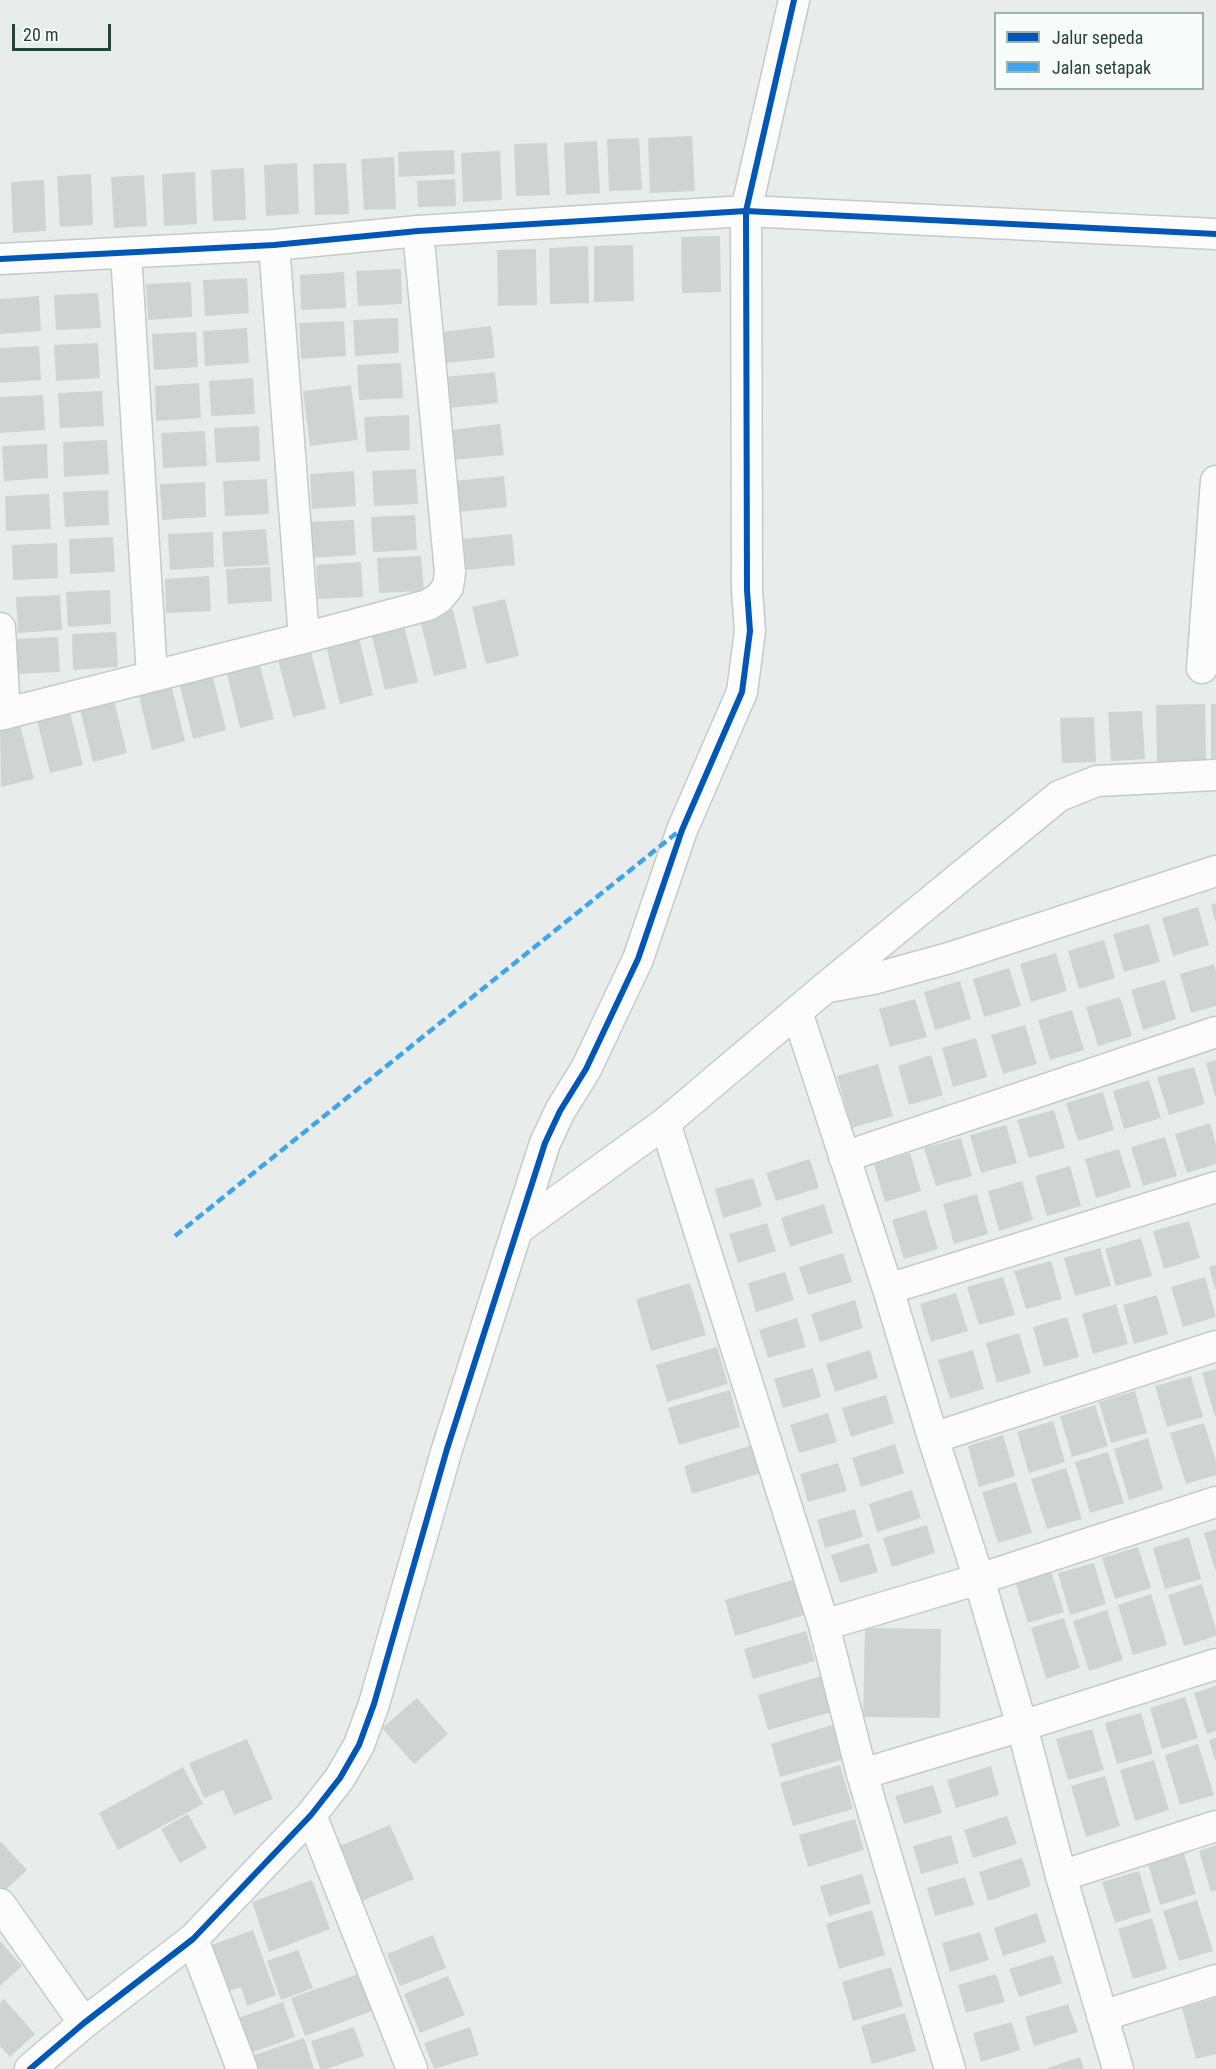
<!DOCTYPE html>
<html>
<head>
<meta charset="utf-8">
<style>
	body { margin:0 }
	#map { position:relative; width:1216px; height:2069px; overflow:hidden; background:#e8edeb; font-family:"Roboto Condensed",sans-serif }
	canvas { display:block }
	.legend { position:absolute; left:994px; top:12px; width:210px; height:78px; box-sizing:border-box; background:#f7fbf9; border:2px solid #a3b1ad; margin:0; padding:8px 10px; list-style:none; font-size:18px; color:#24423a }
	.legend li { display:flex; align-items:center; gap:12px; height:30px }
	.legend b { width:30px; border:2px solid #a3b1ad }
	.scale { position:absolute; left:12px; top:24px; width:99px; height:27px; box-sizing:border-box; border:3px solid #24423a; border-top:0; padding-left:8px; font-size:18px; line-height:21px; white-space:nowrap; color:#24423a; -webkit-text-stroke:4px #f7fbf9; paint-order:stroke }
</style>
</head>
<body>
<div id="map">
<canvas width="1216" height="2069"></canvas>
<ul class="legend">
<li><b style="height:8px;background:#0057b8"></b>Jalur sepeda</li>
<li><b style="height:8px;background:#3ea4ec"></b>Jalan setapak</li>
</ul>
<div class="scale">20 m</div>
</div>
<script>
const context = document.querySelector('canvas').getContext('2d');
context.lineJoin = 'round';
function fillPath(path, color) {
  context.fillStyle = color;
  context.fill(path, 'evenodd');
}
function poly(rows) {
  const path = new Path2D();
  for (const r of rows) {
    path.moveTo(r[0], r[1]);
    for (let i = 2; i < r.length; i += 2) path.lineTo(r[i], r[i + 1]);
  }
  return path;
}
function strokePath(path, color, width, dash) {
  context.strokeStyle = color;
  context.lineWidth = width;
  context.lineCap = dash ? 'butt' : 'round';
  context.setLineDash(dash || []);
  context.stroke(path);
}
fillPath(poly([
	[692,136,695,191,650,193,648,138],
	[639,138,642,190,609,191,607,139],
	[597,141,600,193,566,195,564,143],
	[547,143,550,195,516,196,514,144],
	[454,150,455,174,399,177,398,152],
	[500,151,502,200,463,202,461,153],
	[394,157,396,209,364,210,361,159],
	[297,163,299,214,266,216,264,165],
	[346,163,349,214,315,215,313,164],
	[244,168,246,220,213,221,211,170],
	[195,172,197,224,164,226,162,174],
	[91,174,93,225,60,227,57,176],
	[144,175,147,226,114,228,111,177],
	[455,179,456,206,418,207,417,181],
	[44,180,46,231,13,233,11,182],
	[720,236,721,292,682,293,681,237],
	[633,245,634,301,594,302,594,246],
	[588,246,589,303,550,304,549,248],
	[536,249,537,305,498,306,497,250],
	[401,269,402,304,358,306,356,271],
	[344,272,346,308,301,310,300,275],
	[247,278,249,313,205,316,203,280],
	[191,282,192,317,148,320,146,284],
	[98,293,101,328,56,330,54,295],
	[39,296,41,331,0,334,0,299],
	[398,318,399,353,355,356,353,320],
	[344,321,346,356,301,359,299,323],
	[491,326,495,358,445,363,442,332],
	[247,328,249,363,205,366,203,331],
	[196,332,198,367,154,370,152,334],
	[98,343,100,378,56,381,54,345],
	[39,346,41,380,0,383,0,348],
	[401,363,403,398,359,400,357,365],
	[495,372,498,403,449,408,445,377],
	[253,378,255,414,211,416,209,381],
	[199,383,201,418,156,421,155,386],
	[351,385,358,440,310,446,303,391],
	[102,391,104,426,60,428,58,393],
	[43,395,45,430,0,433,0,397],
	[409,415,410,450,366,452,364,417],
	[500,424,504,455,454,460,451,430],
	[259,426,260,461,216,463,214,428],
	[205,431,207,466,163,468,161,433],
	[107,440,109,474,64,477,63,442],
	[47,444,48,478,4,481,2,446],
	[416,469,418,504,374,506,372,471],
	[354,471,356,506,312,509,310,474],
	[504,476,507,507,458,512,454,481],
	[267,479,269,514,225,516,223,481],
	[205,482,206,517,162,520,160,484],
	[108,490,109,525,65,527,63,492],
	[49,494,51,529,6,531,5,496],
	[415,515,417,550,373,552,371,517],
	[354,520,356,555,311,558,309,522],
	[266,529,269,565,224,567,222,532],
	[213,532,214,567,170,570,168,534],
	[512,534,515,565,466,570,462,539],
	[113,537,115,572,70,574,69,539],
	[57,543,58,578,13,580,12,545],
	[421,556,424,591,379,593,377,558],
	[361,562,363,597,318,599,316,565],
	[270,567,272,601,228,604,226,569],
	[209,576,211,611,166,613,165,579],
	[110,590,111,624,68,627,66,592],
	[60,595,62,630,18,633,16,597],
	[505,599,519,656,486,664,472,607],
	[453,610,467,668,434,676,420,619],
	[404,625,418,682,385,690,371,632],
	[116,632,118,667,73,670,72,634],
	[58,637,60,672,15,674,14,639],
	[359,638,373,695,340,704,326,646],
	[311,652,326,709,293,717,278,660],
	[259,662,274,719,240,728,226,670],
	[212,673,226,730,193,739,179,682],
	[171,684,185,741,152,750,138,692],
	[113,696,127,753,93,762,79,705],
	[1205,704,1206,761,1157,762,1156,705],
	[1211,704,1216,704,1216,758,1211,759],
	[69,708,83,765,50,773,36,716],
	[1142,711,1145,759,1111,761,1108,712],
	[1094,717,1096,762,1062,763,1060,718],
	[19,721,34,779,1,787,0,726],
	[1216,903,1216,921,1215,921,1211,905],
	[1198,907,1209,945,1173,956,1162,918],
	[1149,924,1160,962,1124,972,1113,934],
	[1104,940,1115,978,1079,989,1068,951],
	[1056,953,1067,991,1031,1002,1020,964],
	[1214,964,1216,972,1216,1006,1191,1013,1180,974],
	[1009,968,1021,1006,984,1017,973,979],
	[1165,980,1176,1019,1143,1030,1131,990],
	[960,981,971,1019,935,1030,924,992],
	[1120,997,1132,1036,1098,1046,1086,1007],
	[915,999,927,1037,890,1047,879,1009],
	[1072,1010,1084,1050,1050,1060,1038,1020],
	[1025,1025,1037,1064,1003,1074,991,1035],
	[976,1038,987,1077,953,1087,942,1048],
	[931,1055,943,1095,909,1105,898,1066],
	[1216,1060,1216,1096,1215,1096,1206,1063],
	[878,1064,893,1116,852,1128,837,1076],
	[1194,1067,1205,1104,1169,1115,1157,1077],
	[1149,1080,1161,1118,1124,1129,1113,1091],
	[1103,1092,1114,1130,1078,1141,1066,1103],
	[1054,1110,1065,1148,1029,1158,1017,1120],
	[1210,1123,1216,1145,1216,1164,1187,1173,1175,1134],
	[1006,1125,1017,1163,981,1173,970,1135],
	[1165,1137,1177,1176,1143,1186,1131,1147],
	[961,1138,972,1176,936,1186,924,1148],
	[1119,1149,1131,1187,1096,1198,1085,1159],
	[910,1153,921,1191,885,1202,874,1164],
	[810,1159,819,1188,776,1201,766,1173],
	[1070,1166,1081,1206,1047,1216,1035,1176],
	[753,1178,762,1206,723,1218,715,1189],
	[1022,1181,1033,1220,999,1231,988,1191],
	[977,1194,988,1234,954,1244,943,1204],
	[824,1204,833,1233,790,1247,781,1218],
	[926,1210,938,1249,904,1259,892,1220],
	[1189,1221,1200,1258,1164,1269,1153,1231],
	[767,1223,776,1251,738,1263,729,1234],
	[1141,1238,1152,1276,1116,1286,1105,1249],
	[1100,1248,1111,1286,1075,1296,1064,1258],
	[843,1253,852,1282,808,1295,799,1267],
	[1051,1261,1062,1299,1026,1309,1014,1271],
	[1216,1265,1216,1289,1215,1289,1209,1267],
	[785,1272,794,1300,756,1312,748,1283],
	[1003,1277,1015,1315,979,1325,967,1287],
	[1205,1277,1216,1317,1183,1327,1171,1287],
	[690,1283,706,1335,651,1351,636,1299],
	[956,1293,968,1331,931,1342,920,1304],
	[1157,1295,1168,1334,1134,1344,1123,1305],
	[855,1300,863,1328,820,1342,811,1314],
	[1116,1304,1128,1344,1093,1354,1082,1314],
	[1067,1317,1079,1357,1044,1367,1033,1327],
	[797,1318,806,1347,768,1358,759,1330],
	[1019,1333,1031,1373,997,1383,986,1343],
	[717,1347,728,1384,667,1402,656,1365],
	[870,1350,878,1378,835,1392,826,1364],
	[973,1350,984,1389,950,1399,938,1360],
	[813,1368,821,1397,783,1408,774,1379],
	[1216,1369,1216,1416,1215,1416,1202,1373],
	[1191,1376,1203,1417,1167,1427,1155,1386],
	[730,1390,740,1427,679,1445,668,1408],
	[1135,1391,1147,1433,1111,1443,1099,1402],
	[886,1395,894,1423,851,1437,842,1408],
	[1095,1405,1108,1446,1072,1457,1060,1416],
	[828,1413,837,1442,799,1453,790,1425],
	[1053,1421,1065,1462,1029,1473,1017,1432],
	[1204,1423,1216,1461,1216,1475,1186,1484,1170,1433],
	[1003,1435,1015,1476,979,1487,968,1446],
	[1148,1438,1163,1489,1129,1500,1114,1449],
	[895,1444,904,1473,861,1487,852,1458],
	[753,1445,761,1473,692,1494,684,1466],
	[1108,1452,1124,1503,1090,1513,1075,1462],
	[838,1463,847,1491,808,1502,800,1474],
	[1066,1468,1082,1519,1047,1529,1031,1479],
	[1016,1482,1032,1533,998,1543,982,1492],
	[912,1490,921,1518,877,1532,869,1504],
	[855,1509,863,1537,825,1548,817,1520],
	[927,1525,935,1553,892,1567,883,1538],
	[1216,1529,1216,1569,1215,1570,1204,1533],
	[1189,1537,1201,1579,1165,1589,1153,1548],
	[869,1543,878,1572,840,1583,831,1555],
	[1138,1547,1151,1588,1115,1599,1102,1558],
	[1094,1563,1106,1604,1070,1615,1058,1573],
	[1051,1571,1064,1612,1028,1623,1015,1581],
	[795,1579,805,1615,735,1636,725,1600],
	[1202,1584,1216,1629,1216,1636,1184,1646,1168,1595],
	[1151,1594,1167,1645,1133,1655,1118,1605],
	[1107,1610,1123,1660,1089,1671,1073,1621],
	[1064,1618,1080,1668,1046,1679,1031,1628],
	[865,1628,941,1629,940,1718,863,1717],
	[806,1631,815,1661,753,1679,744,1649],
	[821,1676,832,1712,768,1730,758,1695],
	[1216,1686,1216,1731,1207,1734,1194,1693],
	[1185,1697,1198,1738,1162,1749,1150,1708],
	[417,1698,448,1734,414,1764,382,1728],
	[1141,1713,1153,1754,1117,1764,1105,1723],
	[835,1724,845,1759,780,1777,771,1744],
	[1092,1729,1104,1770,1068,1780,1056,1739],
	[1216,1738,1216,1760,1215,1760,1209,1740],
	[247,1739,273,1799,234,1815,223,1790,204,1798,189,1763],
	[1198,1744,1214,1795,1180,1805,1165,1755],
	[1154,1760,1169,1810,1135,1821,1120,1770],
	[840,1765,853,1809,793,1826,780,1783],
	[991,1766,999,1795,956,1808,947,1780],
	[183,1767,203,1804,118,1850,99,1813],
	[1105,1776,1120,1826,1086,1837,1071,1786],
	[933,1785,942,1813,904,1824,895,1796],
	[188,1814,207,1848,180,1863,161,1829],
	[1007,1816,1017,1844,973,1858,964,1830],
	[855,1819,864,1850,808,1867,799,1835],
	[390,1825,414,1879,360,1902,337,1847],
	[951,1835,959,1863,921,1874,913,1846],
	[0,1841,27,1870,0,1895],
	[1216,1845,1216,1890,1211,1892,1199,1851],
	[1184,1853,1196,1894,1160,1905,1148,1863],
	[1022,1858,1031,1886,988,1901,979,1872],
	[1139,1871,1151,1912,1115,1923,1102,1882],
	[862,1874,871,1903,829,1916,820,1886],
	[965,1877,974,1905,935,1916,927,1888],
	[312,1880,330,1929,269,1952,252,1902],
	[1197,1900,1213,1951,1179,1961,1163,1911],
	[872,1910,885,1955,839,1969,826,1924],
	[1037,1913,1046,1942,1003,1956,994,1928],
	[1152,1918,1167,1969,1133,1979,1118,1929],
	[253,1930,276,1995,247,2006,241,1987,226,1992,209,1946],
	[980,1932,989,1960,950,1972,942,1943],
	[433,1935,446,1968,400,1986,387,1954],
	[0,1941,22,1966,0,1986],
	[298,1950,313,1988,281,2000,267,1961],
	[1053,1955,1062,1983,1019,1997,1009,1969],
	[891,1967,903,2006,853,2021,842,1982],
	[358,1974,372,2011,305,2036,291,1998],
	[996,1974,1005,2002,966,2013,958,1985],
	[448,1976,465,2015,420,2033,404,1994],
	[1216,1998,1216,2054,1196,2059,1182,2008],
	[4,1999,35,2034,10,2057,0,2046,0,2003],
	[283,2002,295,2037,242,2056,230,2021],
	[1068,2004,1078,2032,1034,2046,1025,2017],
	[905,2013,916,2051,872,2064,861,2026],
	[1012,2022,1020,2050,981,2062,973,2033],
	[354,2027,364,2056,327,2069,320,2069,311,2041],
	[470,2027,479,2055,434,2069,424,2043],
	[304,2038,314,2069,247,2069,243,2059],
	[1080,2057,1084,2069,1045,2069]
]), '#cfd4d2');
const street = poly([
	[274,245,304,638],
	[126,253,152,676],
	[0,259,274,245,418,231,746,211,1216,234],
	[0,628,5,714],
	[1202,668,1216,481],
	[0,715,304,638,428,605,439,598,448,587,450,572,418,231],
	[828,987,873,979,949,958,1216,871],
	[797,1012,888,1289,933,1438,979,1579,1022,1726,1061,1876,1118,2069],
	[665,1123,824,1625,862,1774,950,2069],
	[844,1157,1216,1032],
	[517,1230,665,1123,826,987,1059,796,1097,781,1216,775],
	[888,1289,1216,1187],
	[933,1438,1216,1346],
	[824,1625,979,1579,1216,1502],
	[862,1774,1022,1726,1216,1664],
	[311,1815,412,2069],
	[1061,1876,1216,1826],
	[0,1904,84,2023],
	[193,1939,242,2069],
	[1102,2016,1216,1980],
	[30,2069,84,2023,193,1939,311,1815,340,1778,359,1745,374,1704,447,1449,545,1143,560,1111,586,1069,638,959,682,830,742,692,750,631,747,590,746,211,794,0]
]);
strokePath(street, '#c5cac8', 33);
strokePath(street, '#fcfcfc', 30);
strokePath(poly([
	[175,1236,679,831]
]), '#3ea4ec', 4.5, [9, 4.5]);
strokePath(poly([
	[0,259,274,245,418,231,746,211,1216,234],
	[30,2069,84,2023,193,1939,311,1815,340,1778,359,1745,374,1704,447,1449,545,1143,560,1111,586,1069,638,959,682,830,742,692,750,631,747,590,746,211,794,0]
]), '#0057b8', 6);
</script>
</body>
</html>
